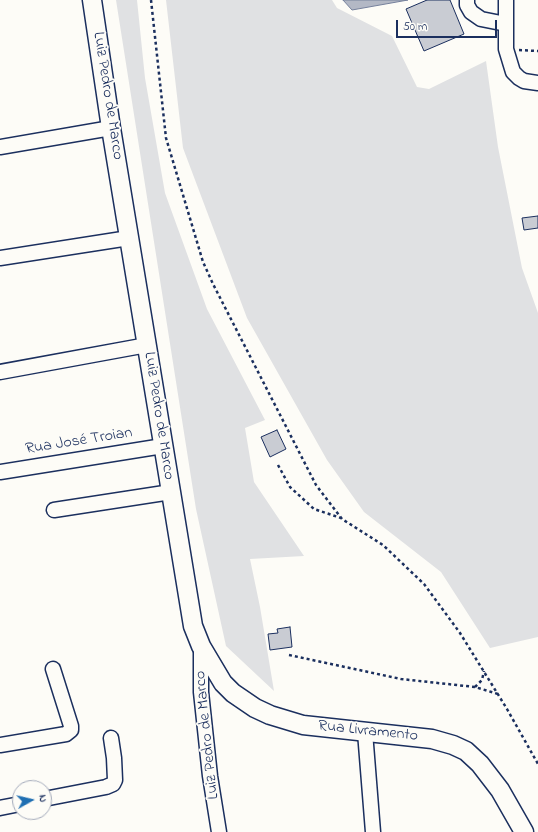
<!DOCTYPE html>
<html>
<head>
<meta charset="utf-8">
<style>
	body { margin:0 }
	#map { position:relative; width:538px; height:832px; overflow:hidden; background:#fdfcf7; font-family:"Indie Flower",sans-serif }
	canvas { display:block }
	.north { position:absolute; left:12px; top:780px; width:40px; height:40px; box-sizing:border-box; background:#fdfcf7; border:1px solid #a3aaba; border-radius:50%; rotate:82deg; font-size:11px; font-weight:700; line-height:16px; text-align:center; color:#1b2f5e }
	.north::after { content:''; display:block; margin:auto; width:14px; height:18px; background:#1f6fb2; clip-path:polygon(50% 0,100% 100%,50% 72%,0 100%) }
	.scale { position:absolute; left:396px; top:20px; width:101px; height:18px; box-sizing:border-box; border:2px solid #1b2f5e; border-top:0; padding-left:5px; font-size:12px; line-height:14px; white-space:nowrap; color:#1b2f5e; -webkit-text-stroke:3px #fdfcf7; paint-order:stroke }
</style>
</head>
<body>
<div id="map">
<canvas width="538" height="832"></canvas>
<div class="north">N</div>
<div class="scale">50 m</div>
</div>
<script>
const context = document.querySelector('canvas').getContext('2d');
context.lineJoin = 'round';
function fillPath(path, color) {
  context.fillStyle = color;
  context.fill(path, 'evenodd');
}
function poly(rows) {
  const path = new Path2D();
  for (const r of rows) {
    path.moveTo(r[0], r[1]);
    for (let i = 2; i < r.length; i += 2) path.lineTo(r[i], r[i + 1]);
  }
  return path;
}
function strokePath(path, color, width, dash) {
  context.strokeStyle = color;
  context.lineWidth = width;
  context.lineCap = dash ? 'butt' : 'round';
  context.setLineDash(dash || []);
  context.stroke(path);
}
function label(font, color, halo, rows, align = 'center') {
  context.font = font + ' "Indie Flower",sans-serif';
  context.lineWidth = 3.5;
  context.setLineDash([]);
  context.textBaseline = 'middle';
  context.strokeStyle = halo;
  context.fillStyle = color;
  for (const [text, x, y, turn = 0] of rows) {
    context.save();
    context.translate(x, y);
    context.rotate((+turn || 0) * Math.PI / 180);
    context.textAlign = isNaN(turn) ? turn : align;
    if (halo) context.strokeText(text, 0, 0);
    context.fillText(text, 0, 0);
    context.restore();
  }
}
fillPath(poly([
	[116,0,137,0,145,78,165,193,207,309,265,420,245,428,254,482,304,556,250,559,260,607,274,691,226,646,196,509],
	[166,0,332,0,337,8,392,36,417,87,429,89,486,61,498,147,522,268,538,313,538,637,490,648,441,572,364,512,327,460,247,318,183,148]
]), '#e0e1e3');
const water = poly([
	[343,0,408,0,352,10,343,0]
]);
fillPath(water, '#b3b8c5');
strokePath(water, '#76819c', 1);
const building = poly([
	[427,0,450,0,464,34,424,51,406,9,427,0],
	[538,216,538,228,524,230,522,218,538,216],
	[277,430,286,449,270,457,261,437,277,430],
	[290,627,292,647,270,650,268,634,278,633,277,629,290,627]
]);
fillPath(building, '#c9ccd3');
strokePath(building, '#1b2f5e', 1);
const minor = poly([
	[467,0,467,5,471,12,481,19,506,24],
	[506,0,506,49,513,72,519,78,524,81,538,83],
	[0,147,111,128],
	[0,258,129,238],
	[0,372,147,345],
	[0,472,163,446],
	[54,510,171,492],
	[201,646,201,692,210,776,219,832],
	[365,732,373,832],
	[0,745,66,734,71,730,71,726,53,669],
	[44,799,106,787,113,784,115,780,114,758,111,738],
	[0,808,20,804]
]);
const major = poly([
	[92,0,111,128,171,492,193,626,201,646,223,683,233,693,255,708,270,715,303,725,432,739,453,745,466,751,480,764,500,790,524,832]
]);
strokePath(minor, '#1b2f5e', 17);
strokePath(major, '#1b2f5e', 21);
strokePath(poly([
	[151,0,166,138,203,262,213,284,316,485,342,519,383,545,424,584,460,633,507,709,538,764],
	[519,50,538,51],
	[278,465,290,487,314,509,341,518],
	[289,655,401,679,475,687,498,694],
	[475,687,482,680,484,671]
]), '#1b2f5e', 2.5, [3, 3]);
strokePath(minor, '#fdfcf7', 14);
strokePath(major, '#fdfcf7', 18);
label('16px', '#1b2f5e', '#fdfcf7', [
	["Luiz Pedro de Marco",107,96,81],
	["Luiz Pedro de Marco",158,416,81],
	["Rua José Troian",79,442,-9],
	["Rua Livramento",368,732,6],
	["Luiz Pedro de Marco",208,735,-96]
]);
</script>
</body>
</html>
